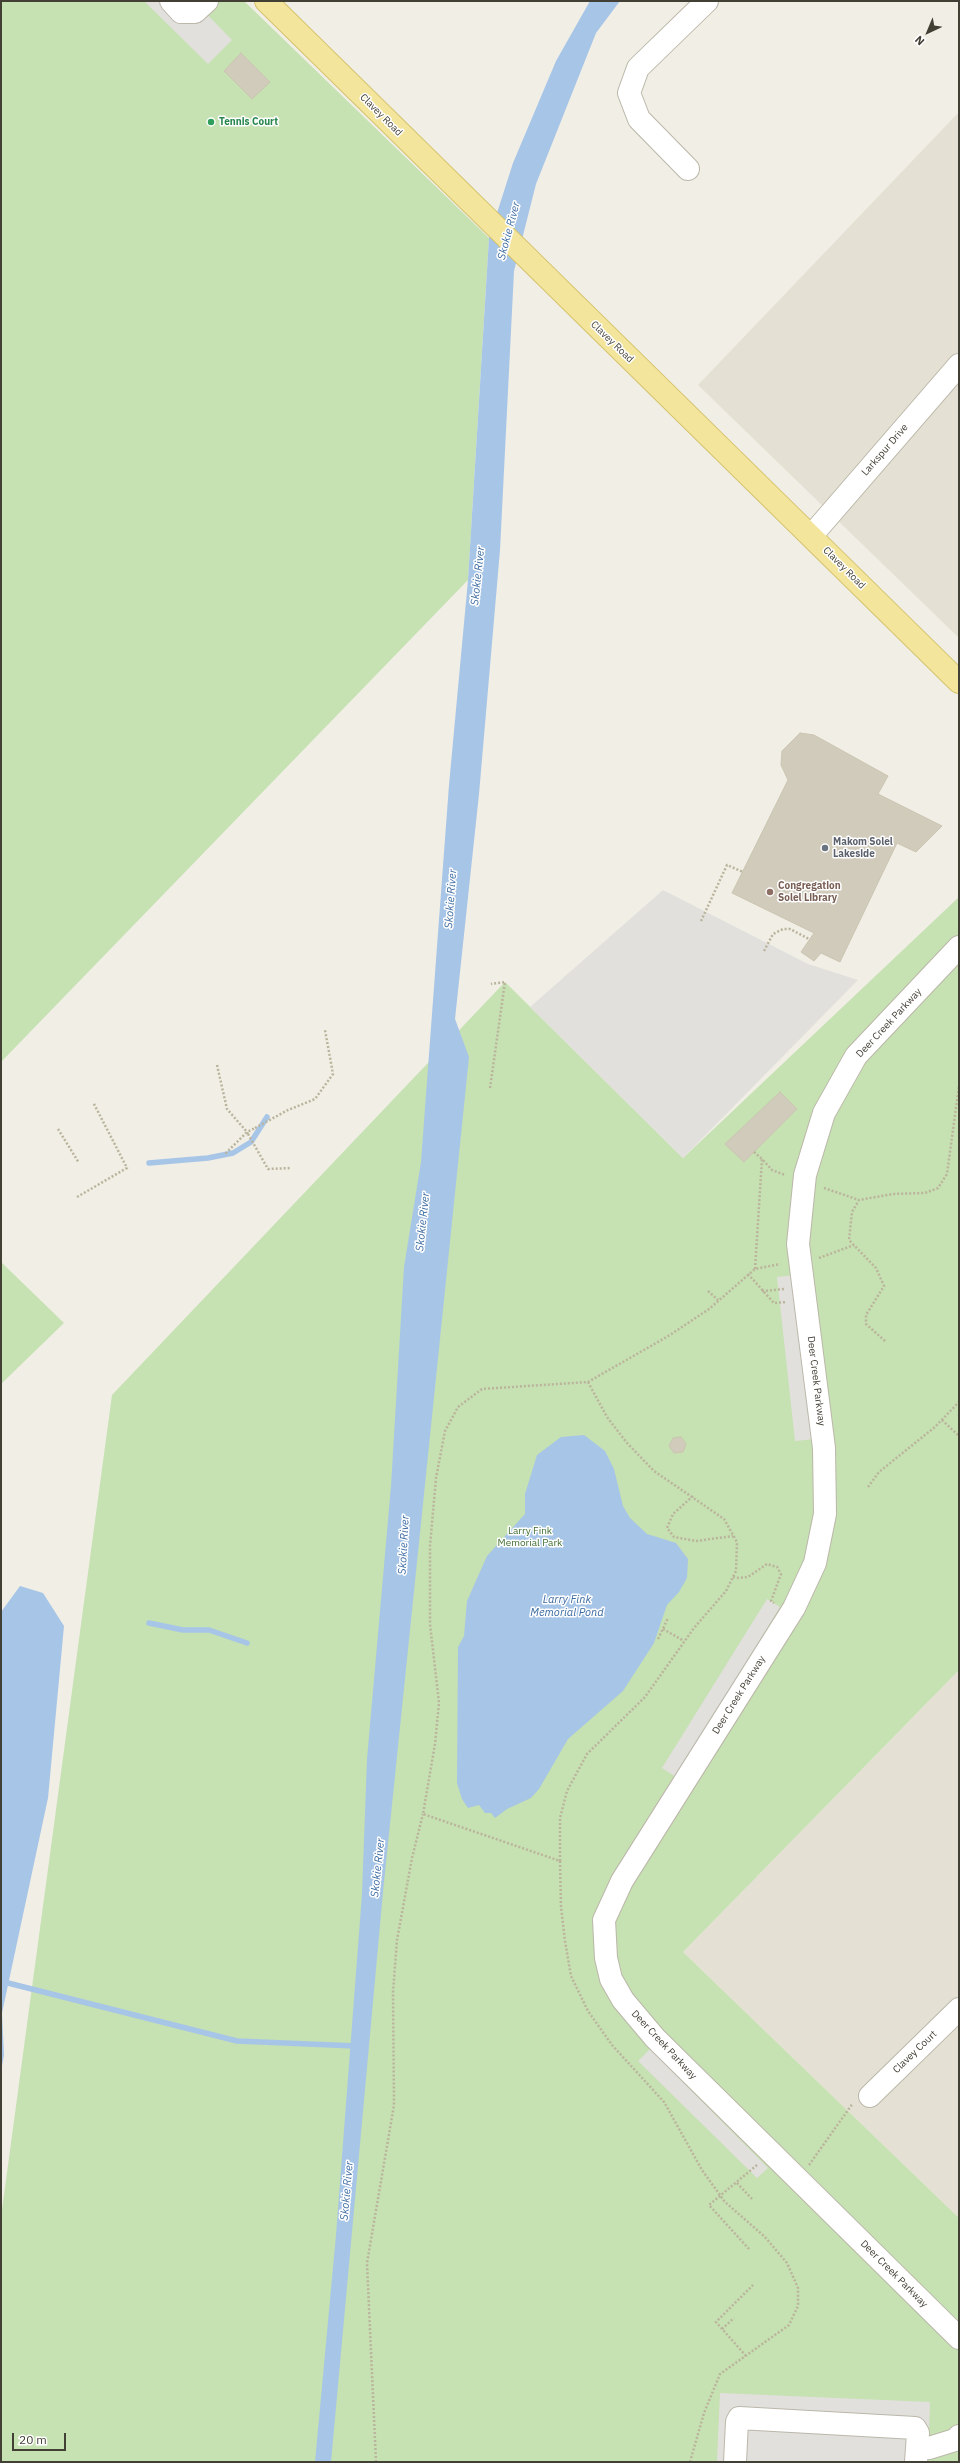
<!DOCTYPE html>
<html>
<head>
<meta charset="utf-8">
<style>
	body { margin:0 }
	#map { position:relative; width:960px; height:2463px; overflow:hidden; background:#f0eee5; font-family:"IBM Plex Sans",sans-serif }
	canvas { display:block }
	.frame { position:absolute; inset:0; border:2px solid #423f35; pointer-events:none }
	.north { position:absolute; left:908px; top:12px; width:40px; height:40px; -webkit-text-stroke:3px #fff; paint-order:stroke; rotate:224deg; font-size:11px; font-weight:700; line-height:16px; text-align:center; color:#423f35 }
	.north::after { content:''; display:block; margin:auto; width:14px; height:18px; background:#423f35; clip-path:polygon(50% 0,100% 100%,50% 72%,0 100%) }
	.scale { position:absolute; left:12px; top:2433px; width:54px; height:18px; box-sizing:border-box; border:2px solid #423f35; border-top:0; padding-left:5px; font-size:12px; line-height:14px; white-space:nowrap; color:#423f35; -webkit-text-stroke:3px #fff; paint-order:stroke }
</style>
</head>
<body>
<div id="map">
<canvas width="960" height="2463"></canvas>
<div class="frame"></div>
<div class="north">N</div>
<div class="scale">20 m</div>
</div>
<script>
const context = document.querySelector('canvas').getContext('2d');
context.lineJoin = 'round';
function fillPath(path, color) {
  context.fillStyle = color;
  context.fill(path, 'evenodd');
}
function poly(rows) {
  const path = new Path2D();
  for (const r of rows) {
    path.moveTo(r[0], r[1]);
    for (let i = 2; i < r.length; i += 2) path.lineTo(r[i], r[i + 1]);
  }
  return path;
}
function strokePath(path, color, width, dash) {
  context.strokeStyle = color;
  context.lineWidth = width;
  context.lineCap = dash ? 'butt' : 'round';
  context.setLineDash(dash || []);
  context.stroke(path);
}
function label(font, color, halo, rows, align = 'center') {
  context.font = font + ' "IBM Plex Sans",sans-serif';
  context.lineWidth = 3;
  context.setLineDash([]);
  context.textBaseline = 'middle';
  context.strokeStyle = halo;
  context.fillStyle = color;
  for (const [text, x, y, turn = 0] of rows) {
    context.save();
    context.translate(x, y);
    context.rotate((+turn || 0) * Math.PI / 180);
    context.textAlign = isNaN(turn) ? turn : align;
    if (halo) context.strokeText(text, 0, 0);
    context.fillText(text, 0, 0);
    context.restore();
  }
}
fillPath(poly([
	[959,112,959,638,698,385],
	[959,1670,959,2218,683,1952]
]), '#e4e1d4');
fillPath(poly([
	[1,1,244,1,489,238,468,580,1,1062],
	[959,897,959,1670,683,1952,959,2218,959,2462,1,2462,1,2217,112,1395,505,982,683,1158],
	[1,1262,64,1323,1,1384]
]), '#c6e1b2');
fillPath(poly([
	[144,1,194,1,232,40,208,64],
	[663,890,808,964,858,980,683,1158,530,1007],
	[796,1275,815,1439,795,1441,777,1277],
	[767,1599,780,1607,676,1777,662,1768],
	[650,2049,768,2168,757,2178,638,2061],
	[720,2393,930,2402,928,2462,717,2462]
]), '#e2e0dd');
fillPath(poly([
	[590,1,620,1,596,33,536,184,514,271,500,550,479,794,455,1019,469,1057,383,1892,331,2462,315,2462,336,2235,362,1894,367,1759,391,1486,404,1267,421,1162,449,785,468,580,489,238,513,163,556,61],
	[584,1435,605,1451,614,1469,623,1506,630,1518,647,1534,676,1543,688,1559,687,1578,679,1592,667,1605,654,1643,623,1691,568,1739,539,1789,531,1798,507,1809,495,1818,491,1813,485,1813,479,1805,468,1808,462,1799,457,1783,458,1647,464,1636,467,1601,487,1556,525,1514,525,1494,537,1455,561,1437],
	[20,1586,43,1593,64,1626,48,1798,2,2013,4,2055,1,2071,1,1612]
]), '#a7c5e7');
strokePath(poly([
	[149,1163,208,1158,233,1153,251,1142,267,1117],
	[149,1623,183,1630,209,1630,247,1643],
	[8,1983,237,2041,356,2046]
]), '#a7c5e7', 5.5);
const building = poly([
	[241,53,270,82,252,99,224,71,241,53],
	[800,733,814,735,888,776,878,794,942,826,916,852,897,843,840,962,821,953,814,961,801,952,814,933,732,893,788,780,781,765,782,751,800,733],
	[780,1092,797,1109,744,1162,725,1144,780,1092],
	[681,1437,686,1444,683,1452,674,1453,669,1446,673,1438,681,1437]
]);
fillPath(building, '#d1cbbc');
strokePath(building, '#cbc4b0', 1);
const minor = poly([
	[171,1,181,12,195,12,207,1],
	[688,169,639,119,629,93,638,68,707,1],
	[812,535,959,365],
	[959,947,856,1056,824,1113,805,1175,798,1244,824,1448,825,1514,815,1563,794,1608,622,1881,604,1920,606,1958,611,1979,623,2000,655,2038,959,2338],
	[870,2096,959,2009],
	[917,2449,929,2448,955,2440,959,2436],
	[735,2462,737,2422,739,2418,915,2428,918,2433,916,2462]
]);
const major = poly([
	[266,1,959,682]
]);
strokePath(minor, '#bbb7a9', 24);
strokePath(major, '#d5c36e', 24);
strokePath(poly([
	[701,921,727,865,743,872],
	[764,951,773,934,783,929,790,929,809,939],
	[217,1065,227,1109,247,1132,224,1155],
	[490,1088,505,982,491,984],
	[255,1128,288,1110,315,1099,333,1074,325,1030],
	[58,1129,79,1163],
	[248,1134,268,1169,291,1168],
	[754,1152,762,1159],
	[824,1188,859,1200],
	[77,1197,127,1168,93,1102],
	[819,1258,854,1245],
	[755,1269,762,1159,772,1170,785,1175],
	[748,1274,774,1303,787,1302],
	[708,1291,718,1300],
	[762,1291,785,1289],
	[885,1341,866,1324,866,1315,884,1286,876,1268,849,1240,852,1212,859,1200,893,1194,925,1193,938,1188,947,1174,959,1086],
	[588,1382,607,1417,627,1443,654,1471,724,1519,737,1542,736,1571,726,1591,694,1628,645,1697,587,1754,567,1791,560,1818,560,1861,423,1814,435,1744,439,1703,430,1624,430,1546,436,1478,445,1431,458,1407,482,1389,588,1382,670,1335,709,1309,755,1269,780,1264],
	[942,1420,959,1436],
	[868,1487,879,1472,935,1427,959,1402],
	[693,1496,673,1514,667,1528,674,1537,696,1541,733,1536],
	[733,1577,739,1578,748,1577,767,1564,777,1567,781,1574,771,1601,774,1603],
	[663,1629,684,1641],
	[658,1639,668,1618],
	[560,1861,561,1907,565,1941,571,1976,588,2011,612,2045,664,2102,702,2170,725,2202,765,2237,787,2263,798,2288,798,2306,789,2325,720,2374,704,2413,690,2462],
	[809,2165,853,2103],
	[737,2183,752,2199],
	[749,2249,709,2205,757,2165],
	[722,2329,734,2318],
	[746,2356,716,2322,753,2285],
	[376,2462,367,2263,394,2105,393,1992,397,1940,412,1858,423,1814]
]), '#bbb49c', 2.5, [2, 2]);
strokePath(minor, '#fff', 22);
strokePath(major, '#f3e59c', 22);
strokePath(poly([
	[248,1134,247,1132,255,1128]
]), '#bbb49c', 2.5, [2, 2]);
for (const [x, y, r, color] of [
	[211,122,4,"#2e9e5b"],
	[825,848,4,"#6b7280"],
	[770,892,4,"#8d6e63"]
]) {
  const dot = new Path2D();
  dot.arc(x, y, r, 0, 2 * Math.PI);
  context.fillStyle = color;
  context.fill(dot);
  strokePath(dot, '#fff', 1.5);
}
label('10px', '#423f35', '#fff', [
	["Clavey Road",381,115,45],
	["Clavey Road",612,342,44],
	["Larkspur Drive",885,450,-49],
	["Clavey Road",844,568,45],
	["Deer Creek Parkway",889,1023,-47],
	["Deer Creek Parkway",816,1381,83],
	["Deer Creek Parkway",739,1695,-58],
	["Deer Creek Parkway",664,2045,47],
	["Clavey Court",915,2052,-44],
	["Deer Creek Parkway",894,2274,45]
]);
label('bold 10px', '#27864d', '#fff', [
	["Tennis Court",219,122]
], 'left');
label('bold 10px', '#5b616d', '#fff', [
	["Makom Solel",833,842],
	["Lakeside",833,854]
], 'left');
label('bold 10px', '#785e54', '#fff', [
	["Congregation",778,886],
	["Solel Library",778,898]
], 'left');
label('10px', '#3f6d30', '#fff', [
	["Larry Fink",530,1531],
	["Memorial Park",530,1543]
]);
label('italic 11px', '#3b6aa1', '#fff', [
	["Skokie River",509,231,-75],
	["Skokie River",478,576,-84],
	["Skokie River",451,899,-86],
	["Skokie River",423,1222,-84],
	["Skokie River",404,1545,-87],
	["Larry Fink",567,1600],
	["Memorial Pond",567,1613],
	["Skokie River",378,1868,-84],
	["Skokie River",347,2191,-85]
]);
</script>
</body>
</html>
